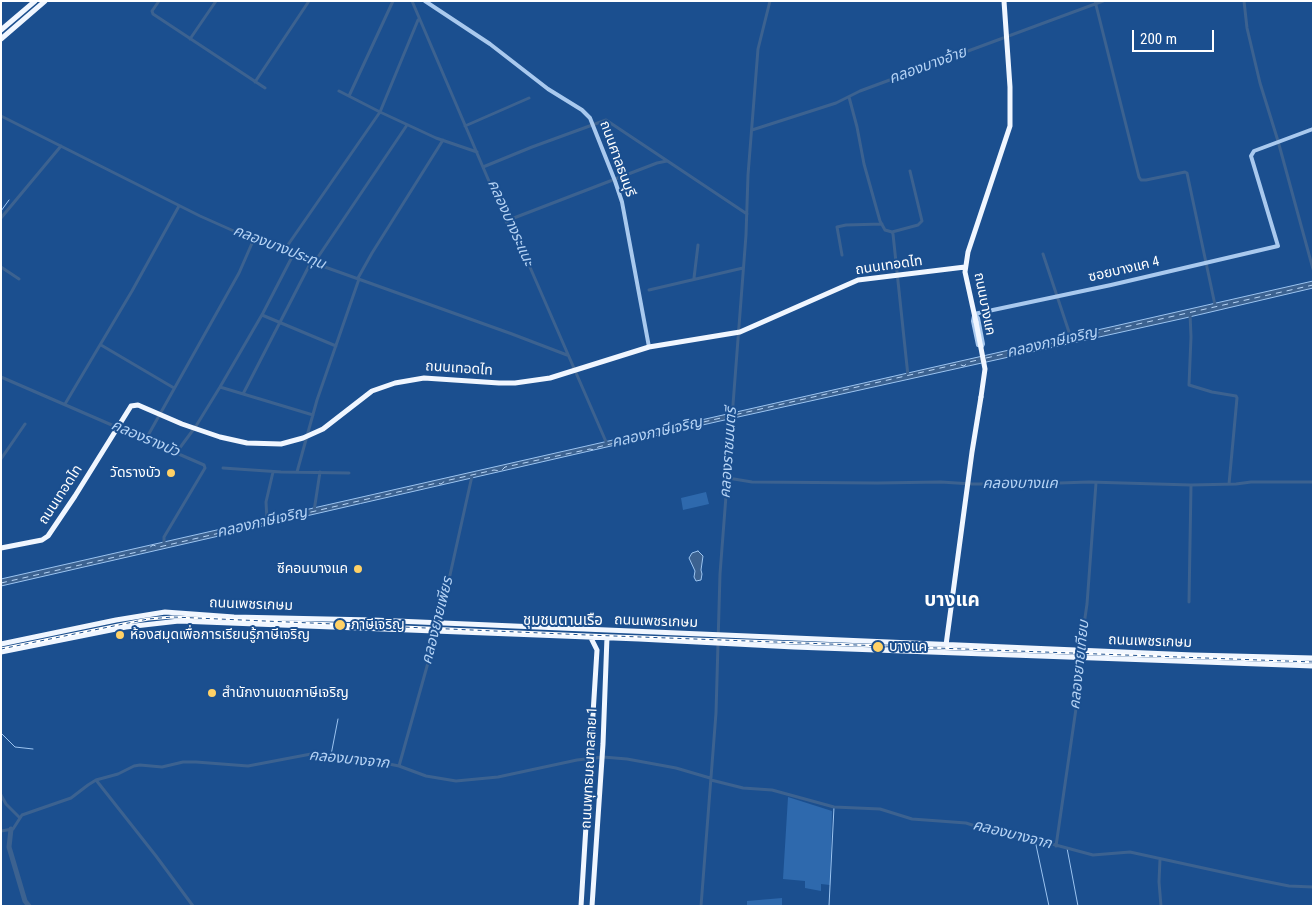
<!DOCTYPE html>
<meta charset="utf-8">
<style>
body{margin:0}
#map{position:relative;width:1314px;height:907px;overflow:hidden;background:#1b4f8f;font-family:"Roboto Condensed",sans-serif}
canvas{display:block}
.frame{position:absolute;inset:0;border:2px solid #fff;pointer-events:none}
.scale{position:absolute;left:1132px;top:30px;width:82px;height:22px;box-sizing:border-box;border:2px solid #fff;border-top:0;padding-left:6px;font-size:15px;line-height:18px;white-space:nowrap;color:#fff;-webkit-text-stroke:4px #1b4f8f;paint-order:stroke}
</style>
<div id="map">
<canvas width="1314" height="907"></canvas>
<div class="frame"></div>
<div class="scale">200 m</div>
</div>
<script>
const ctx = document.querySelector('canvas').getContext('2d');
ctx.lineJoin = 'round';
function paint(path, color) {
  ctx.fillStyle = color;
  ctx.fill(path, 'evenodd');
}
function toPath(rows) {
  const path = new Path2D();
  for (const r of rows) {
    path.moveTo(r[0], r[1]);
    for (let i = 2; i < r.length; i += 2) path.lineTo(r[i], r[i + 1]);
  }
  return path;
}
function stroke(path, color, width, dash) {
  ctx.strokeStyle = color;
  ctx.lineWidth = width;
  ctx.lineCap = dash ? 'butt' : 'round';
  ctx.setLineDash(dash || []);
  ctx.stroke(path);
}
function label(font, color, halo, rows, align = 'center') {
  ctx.font = font + ' "Roboto Condensed","Noto Sans Thai",sans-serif';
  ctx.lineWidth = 4;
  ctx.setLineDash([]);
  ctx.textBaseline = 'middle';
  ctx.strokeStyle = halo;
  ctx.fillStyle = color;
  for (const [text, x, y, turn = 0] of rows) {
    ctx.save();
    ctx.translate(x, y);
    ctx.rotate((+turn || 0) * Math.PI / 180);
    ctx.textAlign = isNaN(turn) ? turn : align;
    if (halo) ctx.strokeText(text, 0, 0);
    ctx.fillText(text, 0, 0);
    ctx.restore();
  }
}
const green = toPath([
 [706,492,709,504,683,510,681,498],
 [788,797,832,811,830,885,821,884,821,891,805,888,805,881,783,879],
 [782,898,782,906,747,906,747,901]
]);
const water = toPath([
 [1313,281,1313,288,1185,318,720,421,1,586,1,579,1313,281],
 [698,551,703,556,701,570,702,574,701,580,696,581,694,577,695,571,689,558,692,553,698,551]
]);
const stream = toPath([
 [1,211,9,200],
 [1,733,15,747,33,749],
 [331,755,338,719],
 [1035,840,1049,906],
 [1067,848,1078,906],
 [829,906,834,807]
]);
const canal = toPath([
 [159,1,152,11,153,14,265,88],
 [412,1,506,221,526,258,607,444],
 [1095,1,1139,177,1141,180,1146,180,1185,172,1187,173,1215,305],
 [1244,1,1247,28,1260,83,1278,141,1313,269],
 [190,39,216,1],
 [255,82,309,1],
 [339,91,380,112,436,138,477,152],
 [349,96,393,1],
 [849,97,857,127,864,164,880,221,885,230,892,232,893,234,908,376],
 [1,116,200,216,245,236,283,252,512,334,567,355],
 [465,126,529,98],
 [752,130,836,103,860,91,1103,1],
 [483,167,532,147,606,120,747,214],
 [1,218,61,146],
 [506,221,657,163,667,161],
 [892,232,918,225,922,221,910,171],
 [283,252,380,112,418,20],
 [1043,254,1071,338],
 [842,255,837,227,846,225,882,224],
 [314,263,407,125],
 [1,267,19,279],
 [358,278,372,253,443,140],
 [694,278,698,245],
 [649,290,743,268],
 [1190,313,1191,337,1189,385,1212,392,1236,396,1237,398,1229,484],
 [262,315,336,346],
 [101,345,174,388],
 [1,377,204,465,205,468,164,537,164,544],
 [220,387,313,415],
 [243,394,311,262],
 [65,404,132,291,179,206],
 [146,439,239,273,253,241],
 [176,453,196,426,220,387,263,313,293,255],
 [1,459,25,424],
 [223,468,281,472,349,473],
 [297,472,317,400,359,279],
 [728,478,752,482,877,483,941,482,972,484,1030,484,1089,482,1191,485,1236,484,1251,482,1313,482],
 [314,511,320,472],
 [267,520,266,502,273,472],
 [1189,602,1191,485],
 [399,766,440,620,472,476],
 [96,780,156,856,193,906],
 [711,780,743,788,772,790,834,807,880,809,912,819,966,823,1003,835,1037,840,1093,855,1130,852,1249,878,1289,886,1313,887],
 [1,795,6,804,20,818],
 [1,831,13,829,22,815,71,798,88,785,96,780,118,774,134,766,140,765,162,767,183,762,196,762,248,766,311,754,331,755,358,762,384,763,399,766,426,776,456,781,498,777,577,760,603,757,627,759,676,768,710,778],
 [1056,846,1079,688,1081,645,1087,604,1096,483],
 [1160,859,1159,882,1161,906],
 [701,906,716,713,720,574,746,235,748,175,758,49,770,1]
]);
const river = toPath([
 [11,829,9,847,25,901,29,906]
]);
const ferry = toPath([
 [986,358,1313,285],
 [1,583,146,550,153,545,159,547,437,483,441,484,445,481,494,470,501,471,505,467,590,449,594,450,598,447,687,426,695,426,699,423,958,364,964,366,969,362,982,359]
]);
const minor = toPath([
 [425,1,490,44,548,89,582,110,590,118,615,181,622,202,649,347],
 [974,314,1111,285,1278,246,1251,156,1254,151,1313,129],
 [976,315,978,318,983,344,982,346],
 [974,316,973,321,978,345,982,346]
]);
const major = toPath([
 [1,30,35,1],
 [1,39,45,1],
 [976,322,965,272,968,252,1010,126,1010,87,1004,1],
 [1,548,42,540,48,536,75,496,131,406,138,405,182,424,220,437,247,443,281,444,303,438,323,429,372,391,395,383,424,378,499,383,515,383,550,378,649,347,740,332,858,280,965,267],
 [1,644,116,620,165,612,234,617,373,620,1193,655,1313,658],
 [947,647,946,645,972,452,981,397],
 [1,652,126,627,179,621,639,639,794,647,1313,666],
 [581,906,597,650,591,638],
 [592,906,603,744,607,637]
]);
const rail = toPath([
 [1,649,148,619,173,617,587,635,1313,662]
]);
const majorBridge = toPath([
 [976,322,985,369,981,397]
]);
const markers = [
 [171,473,5,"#ffd166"],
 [358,569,5,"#ffd166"],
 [340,625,6,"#ffd166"],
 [120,635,5,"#ffd166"],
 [878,647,6,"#ffd166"],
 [212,693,5,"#ffd166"]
];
const streetNames = [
 ["ถนนศาลธนบุรี",617,159,70],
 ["ถนนเทอดไท",889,266,-8],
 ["ซอยบางแค 4",1124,270,-13],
 ["ถนนบางแค",984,304,79],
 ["ถนนเทอดไท",459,369,4],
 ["ถนนเทอดไท",61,495,-57],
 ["ถนนเพชรเกษม",251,605,2],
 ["ถนนเพชรเกษม",656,622,2],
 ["ถนนเพชรเกษม",1150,642,2],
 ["ถนนพุทธมณฑลสาย 1",590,768,-87]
];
const poiNames = [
 ["วัดรางบัว",161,473,"right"],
 ["ซีคอนบางแค",348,569,"right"],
 ["ภาษีเจริญ",351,625],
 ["ห้องสมุดเพื่อการเรียนรู้ภาษีเจริญ",130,635],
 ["บางแค",889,647],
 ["สำนักงานเขตภาษีเจริญ",222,693]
];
const waterNames = [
 ["คลองบางอ้าย",928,66,-20],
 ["คลองบางระแนะ",510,223,66],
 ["คลองบางประทุน",279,248,21],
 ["คลองภาษีเจริญ",1052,343,-13],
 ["คลองภาษีเจริญ",657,433,-13],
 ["คลองรางบัว",145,439,23],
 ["คลองราชมนตรี",729,453,-86],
 ["คลองบางแค",1020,484],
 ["คลองภาษีเจริญ",262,523,-13],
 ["คลองยายเพียร",438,621,-76],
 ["คลองยายเทียบ",1080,665,-84],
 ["คลองบางจาก",349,760,6],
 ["คลองบางจาก",1012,835,14]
];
const neighbourhoodNames = [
 ["ชุมชนตานเรือ",563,621]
];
const districtNames = [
 ["บางแค",952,601]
];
paint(green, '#2e69ad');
paint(water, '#3c6290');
stroke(water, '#9cc4f0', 1);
stroke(stream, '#9cc4f0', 1);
stroke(canal, '#3c6290', 3);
stroke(river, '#3c6290', 5);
stroke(ferry, '#b5d3f5', 1, [6, 5]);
stroke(minor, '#a9c9ee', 4);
stroke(major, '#f0f6ff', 5);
stroke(rail, '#fff', 3);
stroke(rail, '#1b4f8f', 1, [4]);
stroke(majorBridge, '#f0f6ff', 5);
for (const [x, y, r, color] of markers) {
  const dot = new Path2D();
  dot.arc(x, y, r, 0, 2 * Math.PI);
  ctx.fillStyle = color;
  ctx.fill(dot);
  stroke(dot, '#1b4f8f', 2);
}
label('14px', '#fff', '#1b4f8f', streetNames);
label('14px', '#fff', '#1b4f8f', poiNames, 'left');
label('italic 15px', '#b5d3f5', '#1b4f8f', waterNames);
label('15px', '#fff', '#1b4f8f', neighbourhoodNames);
label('bold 19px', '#fff', '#1b4f8f', districtNames);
</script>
